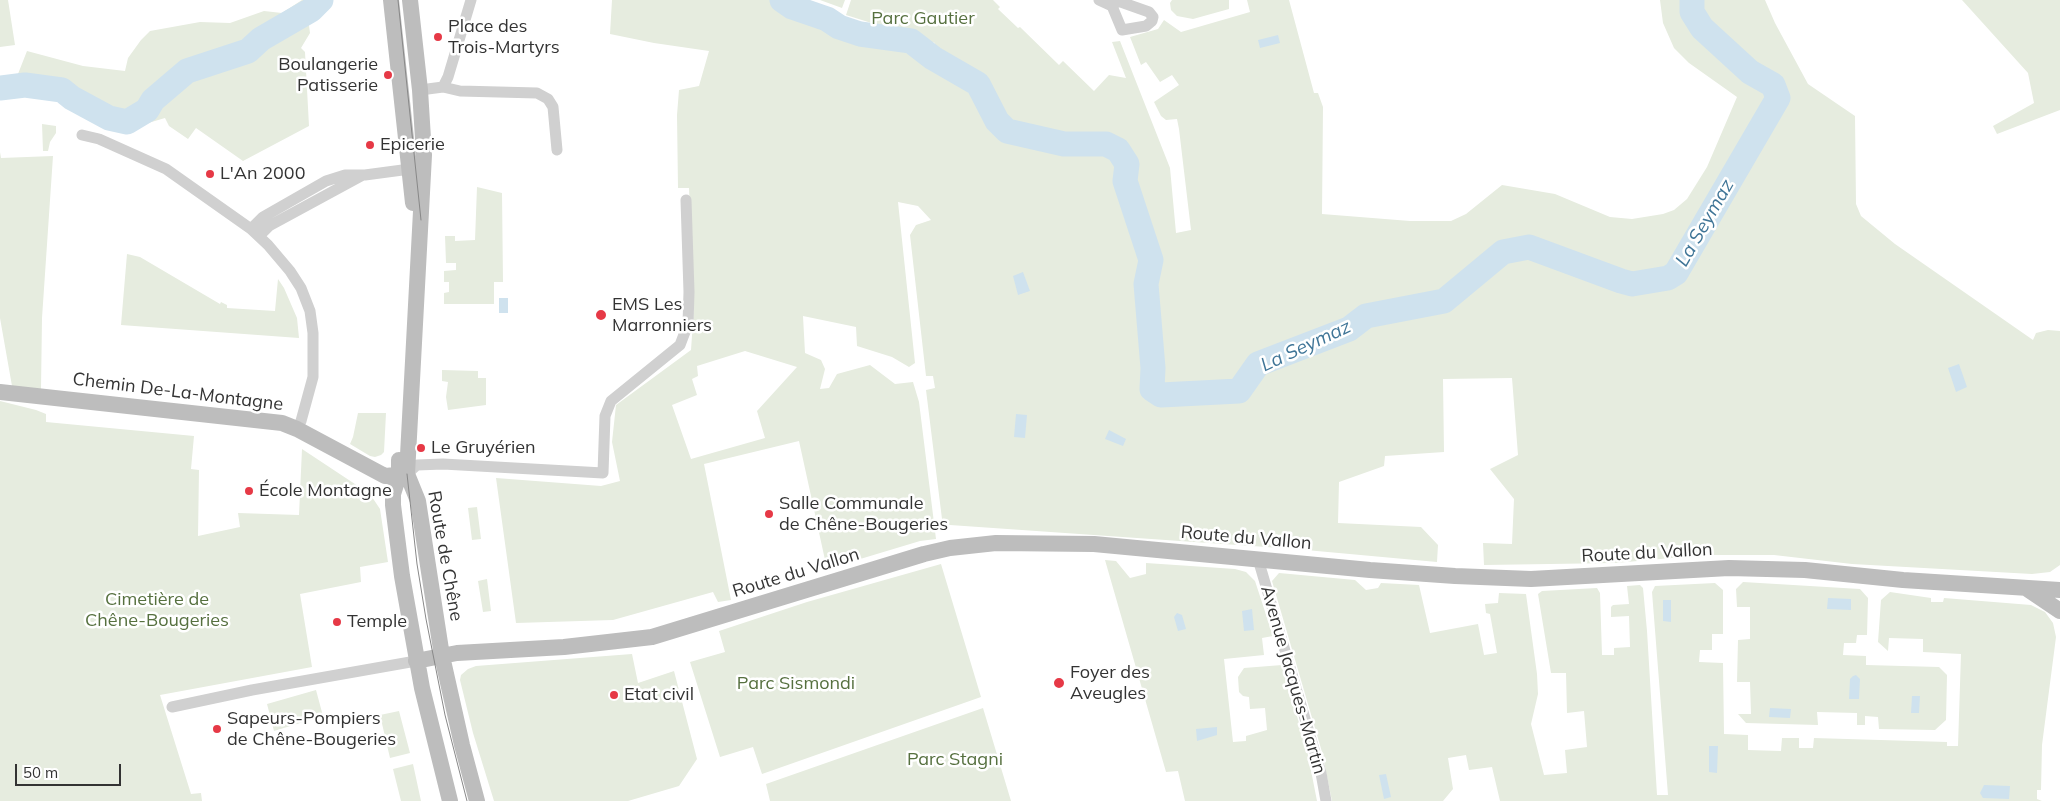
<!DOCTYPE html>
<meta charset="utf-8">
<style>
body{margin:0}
#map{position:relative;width:2060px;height:801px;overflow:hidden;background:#fff;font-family:Mulish,sans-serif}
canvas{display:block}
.scale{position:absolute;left:15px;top:764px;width:106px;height:22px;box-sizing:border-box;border:2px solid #333;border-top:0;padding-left:6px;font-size:15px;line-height:18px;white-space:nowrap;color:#333;-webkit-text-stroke:4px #fff;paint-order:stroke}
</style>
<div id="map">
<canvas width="2060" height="801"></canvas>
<div class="scale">50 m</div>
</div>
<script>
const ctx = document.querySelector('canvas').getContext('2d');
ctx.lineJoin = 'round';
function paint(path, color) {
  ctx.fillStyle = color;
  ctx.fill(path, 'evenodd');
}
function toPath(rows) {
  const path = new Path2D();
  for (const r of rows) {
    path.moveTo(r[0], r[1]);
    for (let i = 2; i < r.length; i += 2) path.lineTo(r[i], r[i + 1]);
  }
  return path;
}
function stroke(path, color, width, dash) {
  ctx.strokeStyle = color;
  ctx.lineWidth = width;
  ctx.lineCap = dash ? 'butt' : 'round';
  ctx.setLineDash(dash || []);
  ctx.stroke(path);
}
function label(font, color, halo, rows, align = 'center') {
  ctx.font = font + ' Mulish,sans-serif';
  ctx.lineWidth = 5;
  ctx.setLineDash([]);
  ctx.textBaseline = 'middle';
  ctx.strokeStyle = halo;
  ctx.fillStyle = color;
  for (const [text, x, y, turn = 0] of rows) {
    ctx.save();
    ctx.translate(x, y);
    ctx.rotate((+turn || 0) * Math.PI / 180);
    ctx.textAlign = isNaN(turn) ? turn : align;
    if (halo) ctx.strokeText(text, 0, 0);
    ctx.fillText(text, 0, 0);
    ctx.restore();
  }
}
const green = toPath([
 [0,0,8,0,15,45,0,47],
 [302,0,315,0,307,11,310,33,301,48,305,52,309,126,243,161,196,128,188,139,169,126,165,118,138,126,121,125,85,112,68,99,16,79,27,51,83,66,125,71,128,58,141,40,150,31,200,22,230,23,264,11,282,13],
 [612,0,773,0,796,13,840,33,899,47,927,68,935,43,846,15,851,0,993,0,1000,7,998,9,1018,28,1020,27,1059,65,1063,61,1094,91,1109,75,1126,78,1112,42,1120,41,1170,168,1176,233,1191,230,1179,129,1177,119,1166,120,1161,116,1154,102,1179,85,1172,75,1160,82,1146,62,1141,65,1130,37,1158,29,1164,20,1181,32,1250,12,1247,0,1289,0,1314,93,1318,93,1323,107,1322,214,1410,221,1451,221,1466,214,1502,185,1555,194,1610,217,1632,219,1663,214,1674,210,1687,199,1707,167,1737,97,1689,63,1674,48,1663,23,1660,0,1765,0,1775,23,1808,84,1855,116,1856,204,1861,216,1895,244,2033,340,2036,333,2048,330,2060,331,2060,565,2050,572,2032,574,1852,564,1774,555,1706,555,1615,563,1484,565,1483,543,1512,544,1514,499,1490,469,1518,455,1512,378,1443,379,1444,452,1385,456,1384,466,1339,482,1338,523,1421,527,1438,545,1437,562,1295,549,950,525,942,519,926,390,935,388,933,376,926,376,910,235,916,225,931,220,918,206,898,202,915,363,909,367,892,357,857,346,856,327,803,316,805,353,821,360,825,369,820,389,829,388,837,374,870,365,895,384,913,382,919,402,936,539,920,541,827,569,799,441,704,464,731,600,718,602,713,592,613,620,516,623,496,478,601,486,620,481,612,442,616,405,691,350,694,307,689,188,678,188,677,115,679,90,699,86,709,51,654,43,610,34],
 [745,351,797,367,757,411,765,438,691,459,672,405,697,395,692,379,698,376,697,366],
 [820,0,845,0,842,8],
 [1172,0,1229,0,1229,9,1193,19,1177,16,1171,10,1170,3],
 [1962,0,2060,0,2060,110,1997,134,1993,126,2034,103,2028,73],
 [42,124,56,126,56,133,50,142,48,151,43,151],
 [0,152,1,158,53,156,42,318,41,389,12,386,0,318],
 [477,187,502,193,503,282,494,282,494,304,444,304,444,293,449,292,449,282,444,282,444,271,456,270,456,263,446,263,445,236,455,236,455,241,475,240],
 [127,254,140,257,220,304,221,302,227,305,227,308,275,311,278,279,284,288,297,318,299,338,121,325],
 [442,370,478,371,478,378,486,378,486,405,448,410,446,397,448,382,442,381],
 [0,401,36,410,46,414,46,422,194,436,191,469,199,470,198,536,240,527,238,513,299,515,302,449,370,494,380,509,388,562,360,567,361,582,300,594,312,667,160,695,191,794,201,793,202,801,0,801],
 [358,413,386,413,384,452,381,455,375,457,370,456,350,444,353,437],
 [477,507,481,539,472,540,468,508],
 [1105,560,1116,561,1130,578,1146,574,1146,563,1235,569,1246,572,1255,581,1273,636,1262,638,1264,655,1224,659,1233,742,1246,741,1246,736,1267,730,1265,708,1250,709,1249,697,1243,696,1239,692,1238,677,1244,668,1282,665,1307,750,1317,801,1185,801,1178,771,1166,772],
 [941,564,981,697,762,774,753,747,720,757,690,662,725,652,719,631,807,602],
 [1279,573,1355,580,1366,590,1378,588,1381,583,1419,585,1430,633,1478,624,1484,655,1497,653,1490,614,1486,613,1485,604,1498,603,1499,593,1526,594,1537,674,1538,694,1531,724,1544,775,1567,773,1565,750,1587,747,1584,711,1567,713,1566,673,1551,673,1538,594,1542,591,1597,588,1600,593,1602,655,1614,655,1614,648,1630,647,1629,616,1611,617,1611,607,1613,605,1629,604,1627,586,1640,585,1643,588,1647,631,1657,795,1668,795,1652,592,1655,586,1715,583,1723,590,1723,634,1712,634,1712,650,1700,650,1699,662,1723,663,1724,734,1748,735,1748,750,1781,751,1782,738,1799,738,1799,748,1813,748,1814,738,1947,742,1947,746,1958,746,1961,654,1923,652,1923,639,1889,638,1888,651,1878,642,1881,600,1890,592,1931,598,1931,602,1943,602,1944,598,2031,605,2045,612,2053,623,2056,637,2042,745,2041,790,2037,790,2037,799,2042,801,1500,801,1492,767,1469,770,1466,755,1448,758,1453,789,1443,801,1332,801,1322,752,1272,581],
 [487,579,491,611,483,612,478,581],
 [1743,582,1860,589,1868,598,1867,635,1857,635,1856,643,1844,643,1843,655,1866,656,1866,665,1939,667,1947,675,1946,720,1935,730,1879,729,1878,717,1865,716,1865,725,1857,725,1857,713,1817,712,1818,725,1746,723,1738,714,1751,714,1750,682,1737,682,1738,640,1750,639,1750,607,1737,607,1736,589],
 [632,654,638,683,674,671,697,759,679,786,628,801,494,801,473,733,460,680,461,675,468,669,476,666],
 [316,690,323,716,274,731,267,704],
 [983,708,1011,801,770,801,766,784],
 [399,711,410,753,390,758,380,715],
 [413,764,421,801,401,801,393,769]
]);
const water = toPath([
 [1278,35,1280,43,1260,48,1258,40],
 [1023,272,1030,291,1018,295,1013,276],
 [499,298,508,298,508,313,499,313],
 [1959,364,1967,387,1956,392,1948,368],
 [1016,414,1027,415,1025,438,1014,437],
 [1109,430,1126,439,1123,446,1105,439],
 [1828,598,1851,599,1851,610,1827,609],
 [1663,600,1671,600,1671,622,1663,621],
 [1252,609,1254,630,1244,631,1242,611],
 [1177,613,1182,615,1186,629,1178,631,1174,617],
 [1856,675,1860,679,1859,699,1849,699,1850,679,1853,676],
 [1912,696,1920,696,1919,713,1911,713],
 [1770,708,1791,709,1790,718,1769,717],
 [1217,727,1217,735,1197,741,1196,729],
 [1709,746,1718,746,1717,773,1709,772],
 [1386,774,1391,797,1384,799,1379,775],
 [1984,785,2010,786,2009,799,1983,798,1980,793]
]);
const river = toPath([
 [782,0,792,7,827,19,839,27,860,34,911,41,933,58,978,84,997,121,1007,131,1064,144,1106,144,1118,150,1127,164,1125,181,1151,260,1146,284,1153,368,1152,389,1161,395,1239,391,1258,364,1349,329,1366,316,1444,301,1503,252,1529,247,1621,281,1632,284,1668,278,1676,273,1778,98,1773,85,1750,72,1702,28,1692,12,1692,0],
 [0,88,25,85,62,90,72,98,109,118,127,122,147,110,153,100,187,71,248,51,261,39,311,10,321,0]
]);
const street = toPath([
 [1099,0,1112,6,1122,30,1146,26,1152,21,1153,17,1149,12,1118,1,1112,6],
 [443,87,460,91,537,93,548,99,553,107,557,150],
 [420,90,443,87,448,77,471,0],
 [82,135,99,139,166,169,251,229,268,245,290,271,301,288,310,311,313,333,313,377,301,421,297,429],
 [251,229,263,217,326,181,345,175,365,175,410,169],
 [259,236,269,226,363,175],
 [407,474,417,465,443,464,603,473,605,416,611,401,680,345,688,324,689,292,686,200],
 [1258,559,1321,773,1326,801],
 [172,707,252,690,416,661]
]);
const secondary = toPath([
 [391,0,413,203],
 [410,0,420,90,424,155,407,474,418,501,442,656,462,745,477,801],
 [0,392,282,423,297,429,385,476,407,474],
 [399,460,399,475,393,494,393,505,402,576,422,688,450,801],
 [2026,588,2060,611],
 [416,661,457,653,564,647,652,637,924,554,950,548,996,543,1094,544,1370,570,1455,576,1531,579,1729,568,1805,570,1903,580,2060,590]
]);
const tram = toPath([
 [398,0,421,220],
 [407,474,417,564,426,619,445,715,467,801]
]);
const markers = [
 [438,37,5,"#e63946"],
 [388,75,5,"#e63946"],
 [370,145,5,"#e63946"],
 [210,174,5,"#e63946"],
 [601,315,6,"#e63946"],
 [421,448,5,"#e63946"],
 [249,491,5,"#e63946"],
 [769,514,5,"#e63946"],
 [337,622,5,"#e63946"],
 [1059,683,6,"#e63946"],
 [614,695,5,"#e63946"],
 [217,729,5,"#e63946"]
];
const parkNames = [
 ["Parc Gautier",923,19],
 ["Cimetière de",157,600],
 ["Chêne-Bougeries",157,621],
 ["Parc Sismondi",796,684],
 ["Parc Stagni",955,760]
];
const poiNames = [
 ["Place des",448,27],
 ["Trois-Martyrs",448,48],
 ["Boulangerie",378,65,"right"],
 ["Patisserie",378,86,"right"],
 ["Epicerie",380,145],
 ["L'An 2000",220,174],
 ["EMS Les",612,305],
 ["Marronniers",612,326],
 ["Le Gruyérien",431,448],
 ["École Montagne",259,491],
 ["Salle Communale",779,504],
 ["de Chêne-Bougeries",779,525],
 ["Temple",347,622],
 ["Foyer des",1070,673],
 ["Aveugles",1070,694],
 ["Etat civil",624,695],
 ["Sapeurs-Pompiers",227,719],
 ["de Chêne-Bougeries",227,740]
];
const streetNames = [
 ["Chemin De-La-Montagne",178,392,7],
 ["Route du Vallon",1246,538,5],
 ["Route du Vallon",1647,553,-3],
 ["Route de Chêne",445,556,80],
 ["Route du Vallon",796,573,-17],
 ["Avenue Jacques-Martin",1293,680,74]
];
const waterNames = [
 ["La Seymaz",1705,223,-60],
 ["La Seymaz",1306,346,-25]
];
paint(green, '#e6ecdf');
paint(water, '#cfe2ee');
stroke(river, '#cfe2ee', 25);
stroke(street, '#d0d0d0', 11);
stroke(secondary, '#bdbdbd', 16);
stroke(tram, '#888', 1);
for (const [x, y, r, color] of markers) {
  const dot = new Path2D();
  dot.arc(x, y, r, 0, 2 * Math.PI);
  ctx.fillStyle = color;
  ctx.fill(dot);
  stroke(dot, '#fff', 2);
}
label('18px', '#56703f', '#fff', parkNames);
label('18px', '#333', '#fff', poiNames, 'left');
label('18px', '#333', '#fff', streetNames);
label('italic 19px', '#3f7597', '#fff', waterNames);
</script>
